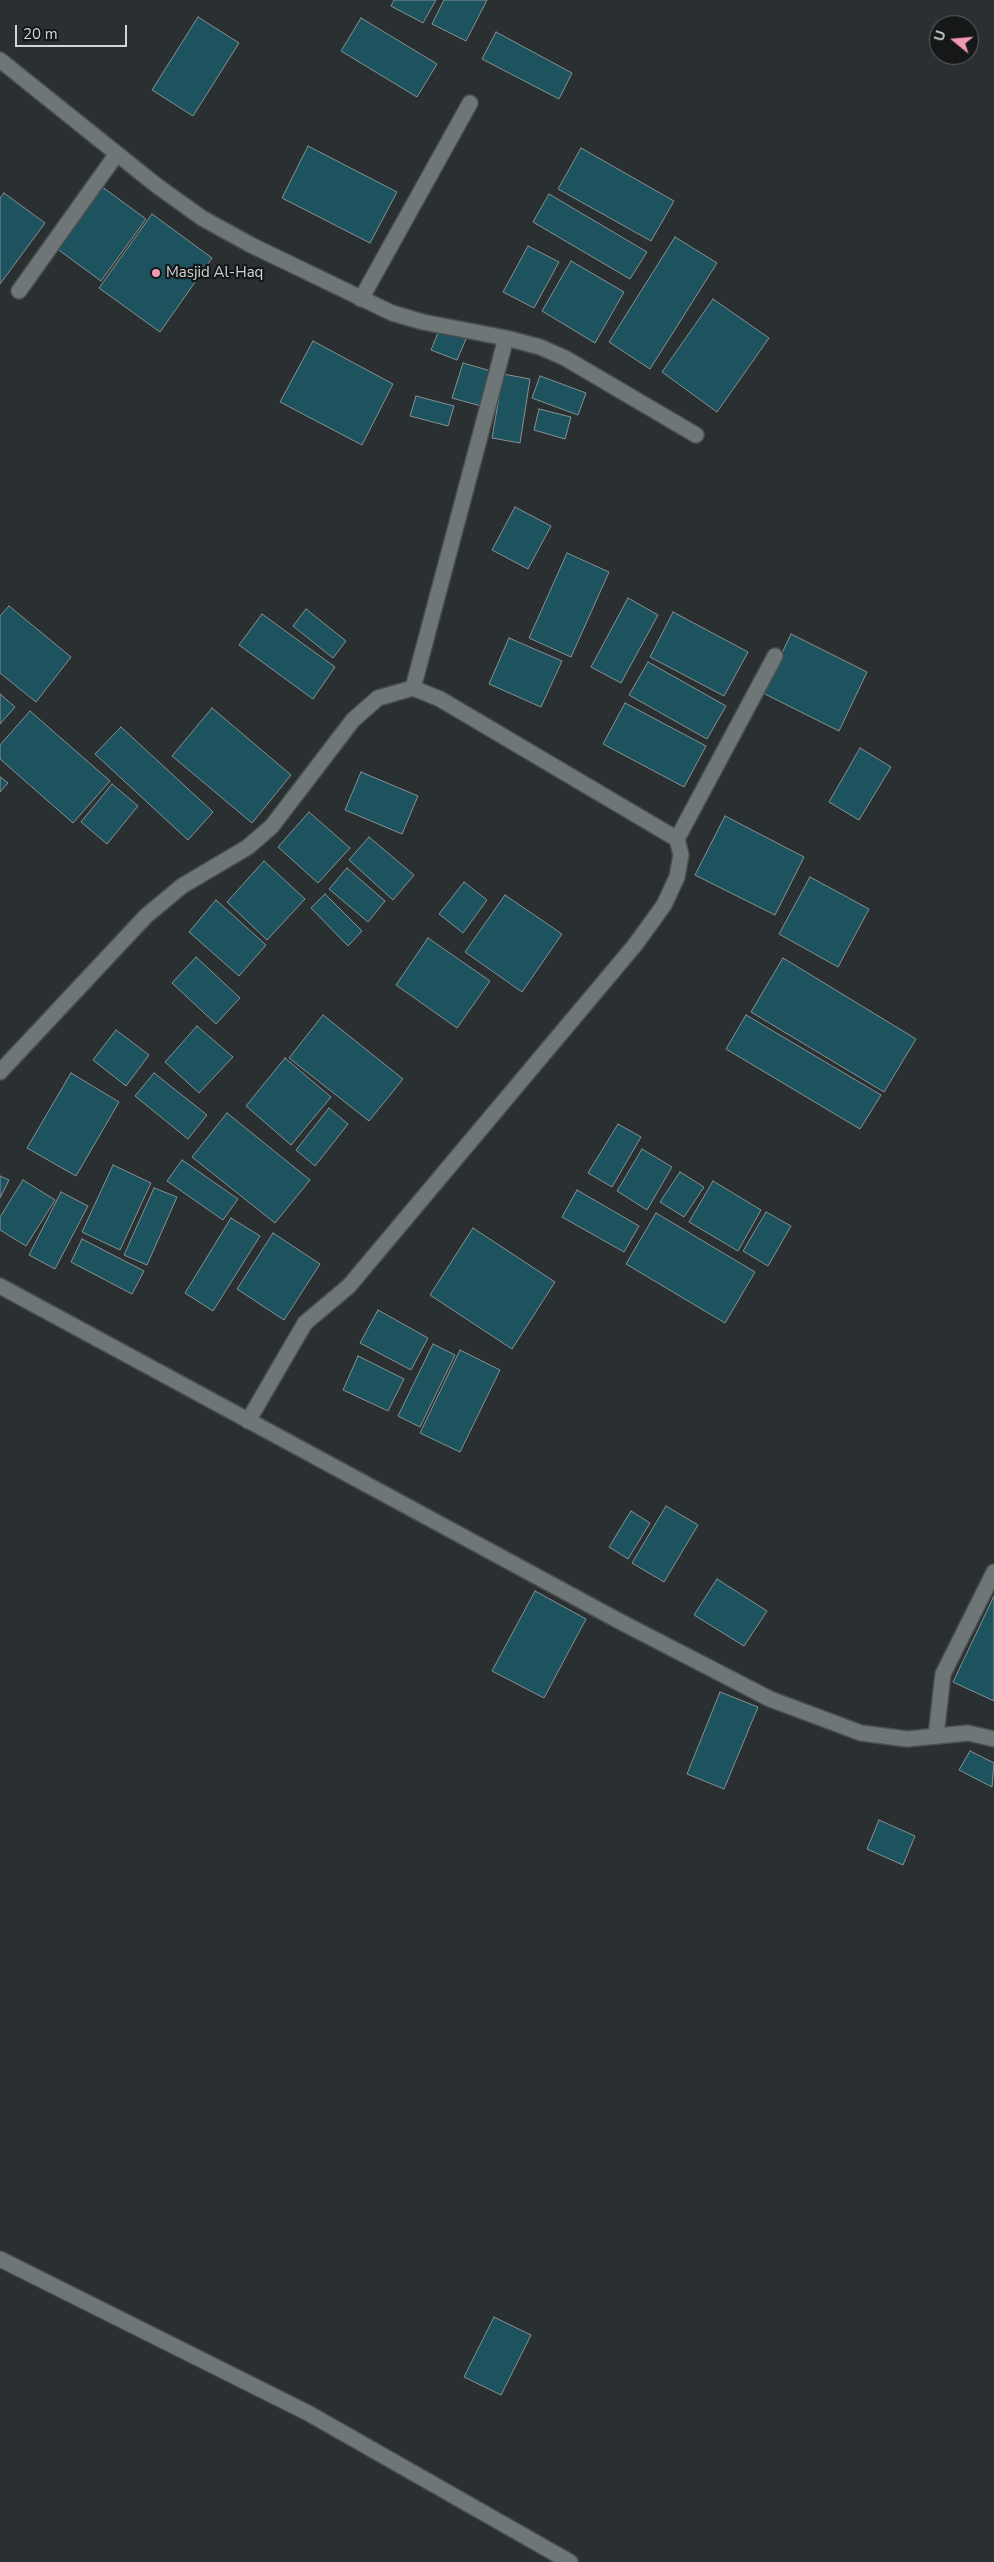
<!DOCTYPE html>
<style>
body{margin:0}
#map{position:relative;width:994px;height:2562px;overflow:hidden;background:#2a3031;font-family:"Nunito Sans",sans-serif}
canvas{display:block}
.north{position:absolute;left:929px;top:15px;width:50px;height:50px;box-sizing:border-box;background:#151718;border:1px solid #606364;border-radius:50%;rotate:287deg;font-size:14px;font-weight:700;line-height:20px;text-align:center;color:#d1d5d5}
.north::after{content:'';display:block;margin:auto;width:18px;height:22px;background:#f19ab2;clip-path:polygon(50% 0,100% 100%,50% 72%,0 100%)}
.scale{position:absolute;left:15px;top:25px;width:112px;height:22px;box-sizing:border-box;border:2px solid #d1d5d5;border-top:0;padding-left:6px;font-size:15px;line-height:18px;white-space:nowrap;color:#d1d5d5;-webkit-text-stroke:4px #151718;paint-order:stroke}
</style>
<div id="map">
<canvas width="994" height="2562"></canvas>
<div class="north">U</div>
<div class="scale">20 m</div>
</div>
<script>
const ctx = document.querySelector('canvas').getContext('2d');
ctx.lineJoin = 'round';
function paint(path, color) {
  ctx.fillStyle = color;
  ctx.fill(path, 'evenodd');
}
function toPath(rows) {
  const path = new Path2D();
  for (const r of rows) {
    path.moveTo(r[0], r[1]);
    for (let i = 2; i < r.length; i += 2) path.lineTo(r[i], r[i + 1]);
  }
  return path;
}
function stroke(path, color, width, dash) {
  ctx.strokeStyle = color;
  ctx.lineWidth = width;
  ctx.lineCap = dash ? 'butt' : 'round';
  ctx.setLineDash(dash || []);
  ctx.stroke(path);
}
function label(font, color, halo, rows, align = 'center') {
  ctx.font = font + ' "Nunito Sans",sans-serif';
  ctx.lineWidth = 4.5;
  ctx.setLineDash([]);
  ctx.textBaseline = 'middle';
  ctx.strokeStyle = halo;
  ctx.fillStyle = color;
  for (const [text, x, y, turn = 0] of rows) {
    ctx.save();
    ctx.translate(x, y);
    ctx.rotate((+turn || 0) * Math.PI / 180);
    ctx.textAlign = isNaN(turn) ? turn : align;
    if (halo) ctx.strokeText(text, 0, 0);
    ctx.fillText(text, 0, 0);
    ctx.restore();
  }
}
const building = toPath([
 [394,0,436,0,423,23,391,6,394,0],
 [444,0,487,0,466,41,432,24,444,0],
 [198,17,239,43,193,116,152,90,198,17],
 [361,18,437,64,417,97,341,51,361,18],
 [496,32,572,73,559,99,482,59,496,32],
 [308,146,397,192,370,243,282,198,308,146],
 [581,148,674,201,651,241,558,189,581,148],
 [101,186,146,219,101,281,56,248,101,186],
 [4,193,45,223,0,284,0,198,4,193],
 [549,194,647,252,630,279,533,222,549,194],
 [152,214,212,258,160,332,99,288,152,214],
 [675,237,717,263,650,369,609,342,675,237],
 [528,246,559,262,534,308,503,292,528,246],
 [571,261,624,292,595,343,542,311,571,261],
 [713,299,769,338,717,412,662,372,713,299],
 [440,328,466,339,457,360,431,350,440,328],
 [313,341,393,384,362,445,280,402,313,341],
 [463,363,491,371,481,406,452,398,463,363],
 [503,374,530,379,520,443,492,438,503,374],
 [540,376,586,393,578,415,532,398,540,376],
 [416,396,454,406,448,426,410,416,416,396],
 [539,409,571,417,565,439,534,430,539,409],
 [515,507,551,526,528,569,492,550,515,507],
 [567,553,609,572,571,657,529,638,567,553],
 [628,598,658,615,621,683,591,667,628,598],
 [9,606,71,657,36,702,0,673,0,616,9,606],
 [306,609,346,641,333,658,293,626,306,609],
 [673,612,748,652,724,696,650,657,673,612],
 [262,614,335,667,313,699,239,645,262,614],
 [791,634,867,672,839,731,763,693,791,634],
 [509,638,562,661,541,707,489,684,509,638],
 [648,662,726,706,707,739,629,695,648,662],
 [0,694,15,707,0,724,0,694],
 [625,703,706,746,684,787,603,744,625,703],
 [212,708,291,775,252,823,172,756,212,708],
 [30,711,110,781,73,823,0,759,0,745,30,711],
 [121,727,213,812,188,840,95,754,121,727],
 [860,748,891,767,859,820,829,802,860,748],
 [361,772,418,796,402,834,345,810,361,772],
 [0,777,8,783,0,792,0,777],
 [112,784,138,806,107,844,81,822,112,784],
 [309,812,350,848,318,883,278,847,309,812],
 [725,816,804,857,775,915,695,875,725,816],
 [369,837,414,875,393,900,349,860,369,837],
 [264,861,305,899,267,940,227,902,264,861],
 [347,868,385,901,368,922,329,889,347,868],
 [810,877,869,909,838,967,779,934,810,877],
 [464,882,487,900,463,933,439,914,464,882],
 [325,894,362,931,348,946,311,908,325,894],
 [505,895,562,934,522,992,465,952,505,895],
 [216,900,266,945,239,976,189,932,216,900],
 [428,938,490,981,457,1028,396,985,428,938],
 [196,957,240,998,216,1024,172,983,196,957],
 [783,958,916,1039,884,1092,751,1012,783,958],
 [323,1015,403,1079,369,1121,289,1058,323,1015],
 [746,1015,881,1095,860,1129,726,1049,746,1015],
 [197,1026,233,1057,199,1093,165,1062,197,1026],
 [116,1030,149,1055,126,1086,93,1060,116,1030],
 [285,1058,331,1097,291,1145,246,1106,285,1058],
 [71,1073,119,1102,76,1176,27,1148,71,1073],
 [154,1073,207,1115,188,1139,135,1096,154,1073],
 [329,1108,348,1124,315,1166,296,1150,329,1108],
 [227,1113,310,1180,275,1223,192,1157,227,1113],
 [618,1124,641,1137,612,1187,588,1173,618,1124],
 [642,1149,672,1167,647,1210,617,1191,642,1149],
 [182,1160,238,1199,223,1220,167,1181,182,1160],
 [113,1165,151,1183,120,1250,82,1232,113,1165],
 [680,1172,704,1187,684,1217,660,1202,680,1172],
 [0,1176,9,1180,0,1198,0,1176],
 [23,1180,55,1200,26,1246,0,1230,0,1217,23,1180],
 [713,1181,761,1210,738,1251,689,1222,713,1181],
 [154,1188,177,1197,147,1265,124,1255,154,1188],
 [577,1190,639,1226,624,1252,562,1217,577,1190],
 [61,1192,88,1206,55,1269,29,1255,61,1192],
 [766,1212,791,1226,768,1266,743,1251,766,1212],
 [656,1213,755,1272,725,1323,626,1264,656,1213],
 [231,1218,260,1236,213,1311,185,1293,231,1218],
 [473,1228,555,1282,512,1349,430,1295,473,1228],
 [273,1233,320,1264,284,1320,237,1289,273,1233],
 [82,1239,144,1271,132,1294,71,1262,82,1239],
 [378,1310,428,1338,411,1370,360,1343,378,1310],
 [433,1344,455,1355,420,1427,398,1416,433,1344],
 [460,1350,500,1370,460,1452,420,1433,460,1350],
 [358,1356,404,1379,388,1411,343,1390,358,1356],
 [666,1506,698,1525,664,1582,632,1563,666,1506],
 [631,1511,650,1523,628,1559,609,1547,631,1511],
 [717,1579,767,1611,744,1646,694,1615,717,1579],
 [535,1591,586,1619,544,1698,492,1671,535,1591],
 [994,1596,994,1701,953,1682,994,1596],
 [720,1692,758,1707,724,1789,687,1774,720,1692],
 [970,1751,994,1763,992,1787,959,1770,970,1751],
 [879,1820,915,1836,903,1865,867,1849,879,1820],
 [494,2317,531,2335,501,2395,464,2377,494,2317]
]);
const minor = toPath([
 [0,60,156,185,202,218,251,245,392,313,423,322,506,338,540,347,565,358,696,435],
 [19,291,116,155],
 [361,299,470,103],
 [413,688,506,338],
 [677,839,775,656],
 [0,1072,146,916,182,886,248,847,272,826,353,720,378,698,413,688,440,699,677,839,681,855,677,877,664,905,635,945,349,1286,305,1323,248,1421],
 [0,1286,619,1621,770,1699,861,1733,907,1739,968,1733,994,1739],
 [936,1736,943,1674,994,1572],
 [0,2259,308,2413,570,2562]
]);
const markers = [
 [156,273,5,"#f19ab2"]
];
const poiNames = [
 ["Masjid Al-Haq",166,273]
];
paint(building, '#1c535e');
stroke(building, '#889091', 1);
stroke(minor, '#484d4e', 18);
stroke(minor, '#6f7677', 15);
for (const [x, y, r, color] of markers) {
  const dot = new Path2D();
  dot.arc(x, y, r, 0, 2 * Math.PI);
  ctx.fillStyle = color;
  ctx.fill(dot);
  stroke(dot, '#151718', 2);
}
label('15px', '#d1d5d5', '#151718', poiNames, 'left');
</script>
